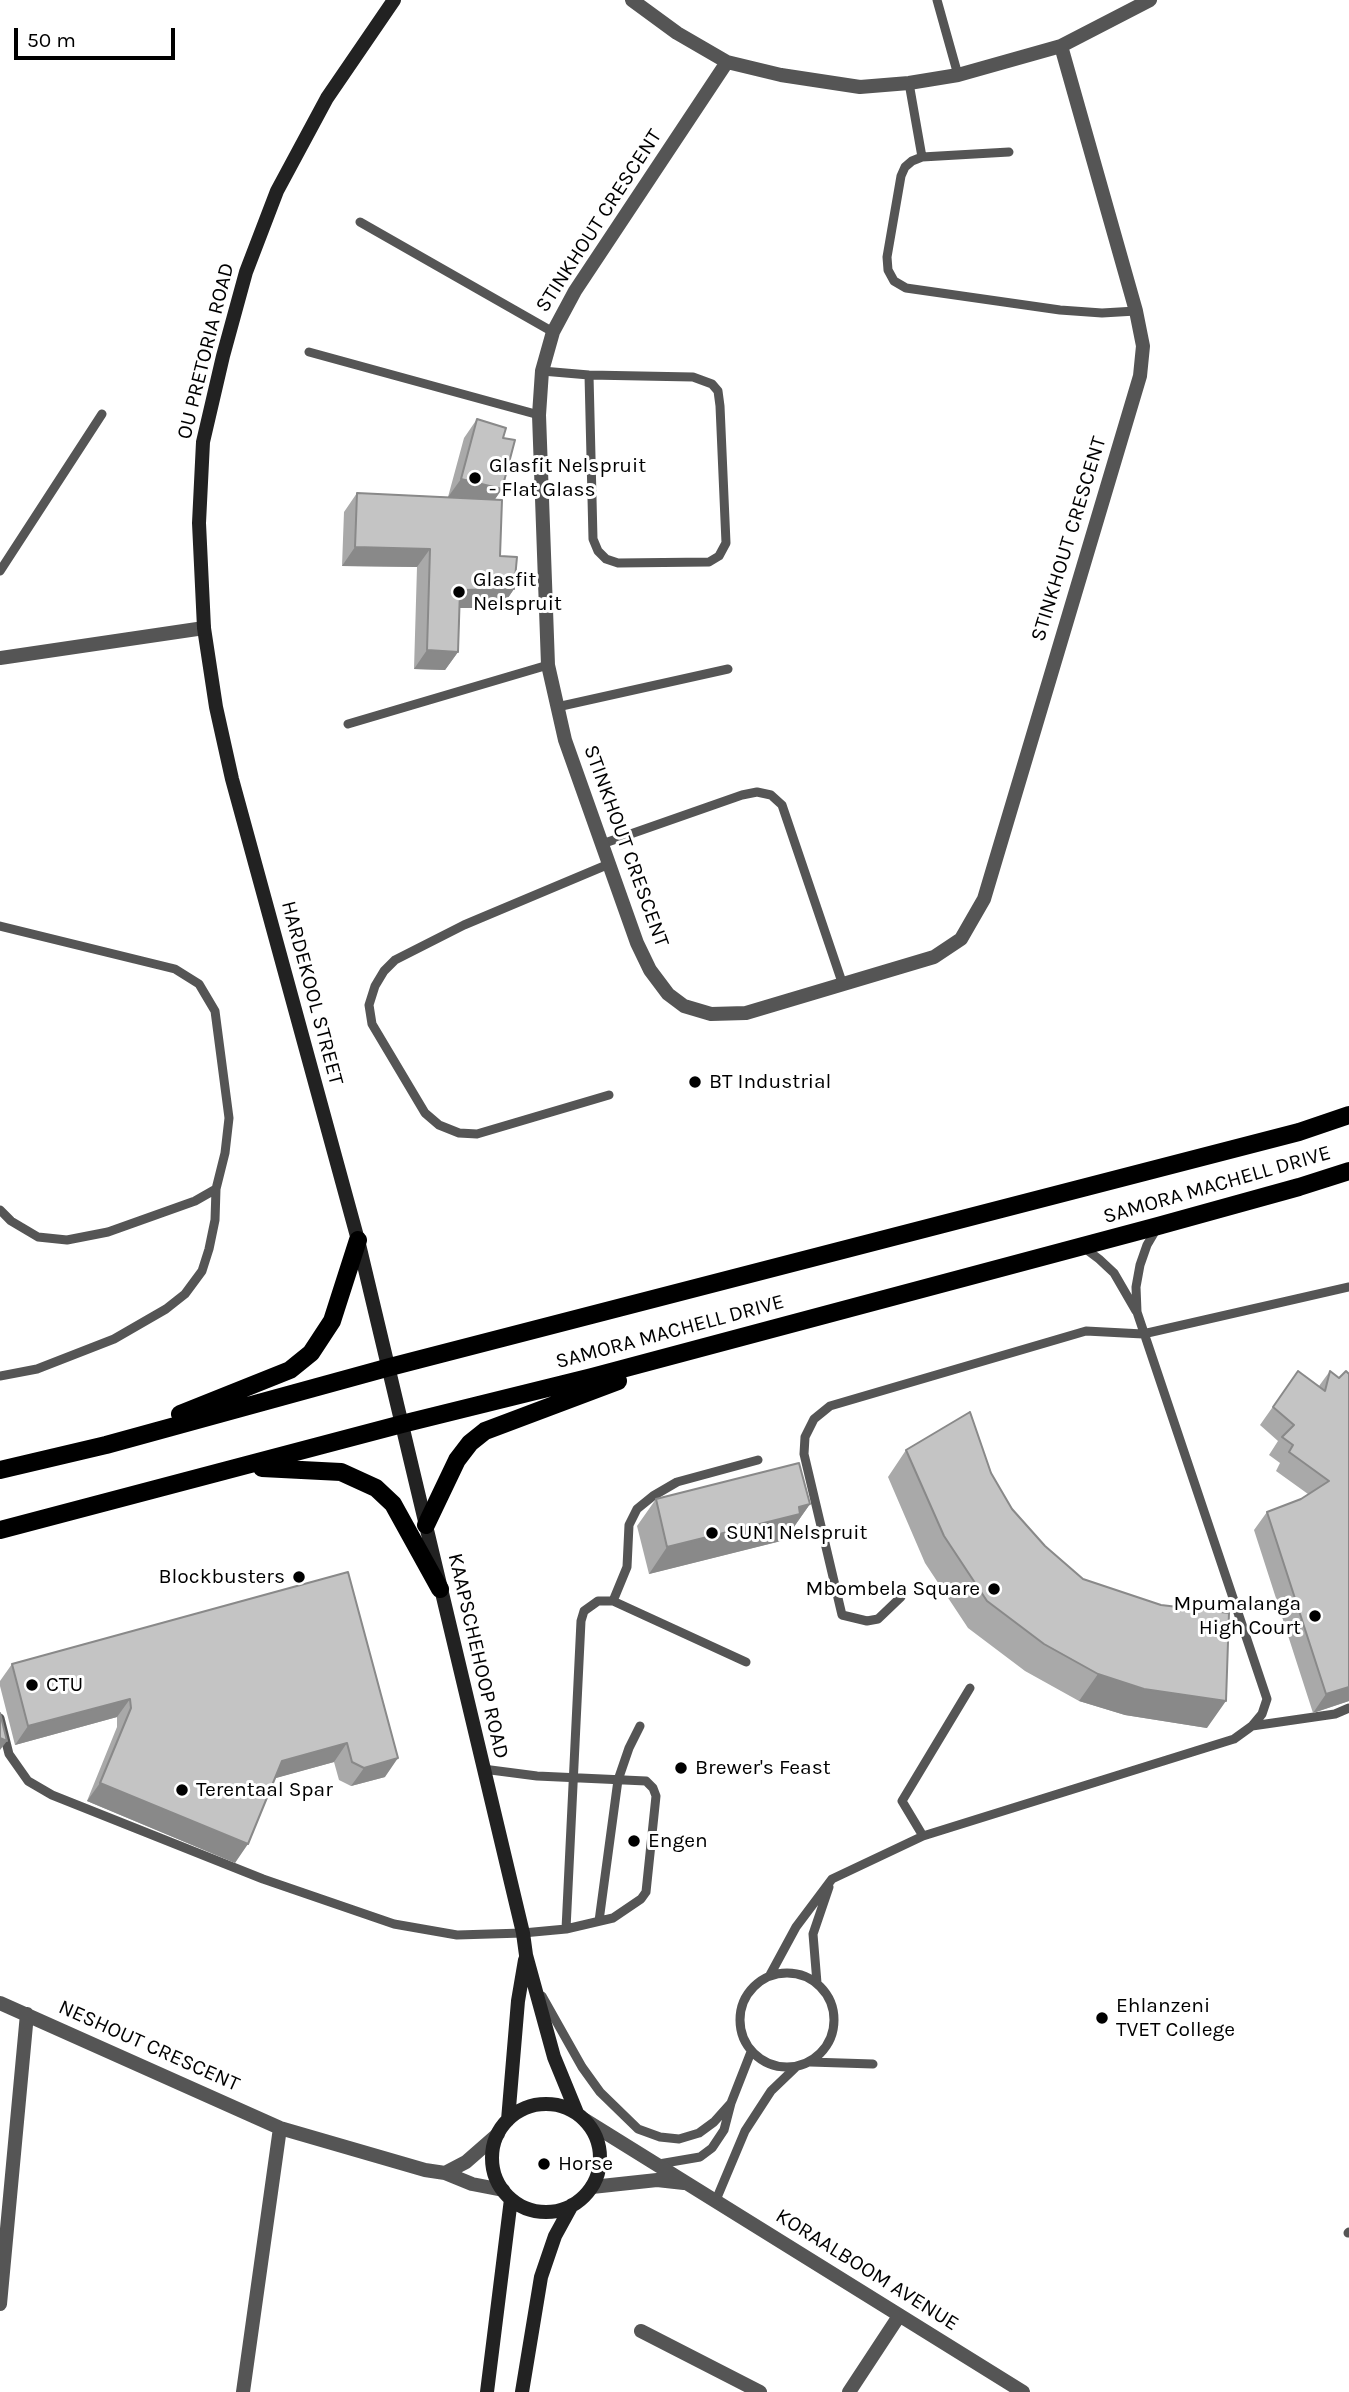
<!DOCTYPE html>
<style>
body{margin:0}
#map{position:relative;width:1349px;height:2392px;overflow:hidden;background:#fff;font-family:Karla,sans-serif}
canvas{display:block}
.scale{position:absolute;left:14px;top:28px;width:161px;height:32px;box-sizing:border-box;border:4px solid #000;border-top:0;padding-left:9px;font-size:21px;line-height:24px;white-space:nowrap;color:#000;-webkit-text-stroke:5px #fff;paint-order:stroke}
</style>
<div id="map">
<canvas width="1349" height="2392"></canvas>
<div class="scale">50 m</div>
</div>
<script>
const ctx = document.querySelector('canvas').getContext('2d');
ctx.lineJoin = 'round';
function toPath(rows) {
  const path = new Path2D();
  for (const r of rows) {
    if (r.length === 3) {
      path.moveTo(r[0] + r[2], r[1]);
      path.arc(r[0], r[1], r[2], 0, 2 * Math.PI);
      continue;
    }
    path.moveTo(r[0], r[1]);
    for (let i = 2; i < r.length; i += 2) path.lineTo(r[i], r[i + 1]);
  }
  return path;
}
function stroke(path, color, width, dash) {
  ctx.strokeStyle = color;
  ctx.lineWidth = width;
  ctx.lineCap = dash ? 'butt' : 'round';
  ctx.setLineDash(dash || []);
  ctx.stroke(path);
}
function paint(path, color) {
  ctx.fillStyle = color;
  ctx.fill(path, 'evenodd');
}
function label(font, color, halo, rows, align = 'center') {
  ctx.font = font + ' Karla,sans-serif';
  ctx.lineWidth = 6;
  ctx.setLineDash([]);
  ctx.textBaseline = 'middle';
  ctx.strokeStyle = halo;
  ctx.fillStyle = color;
  for (const [text, x, y, turn = 0] of rows) {
    ctx.save();
    ctx.translate(x, y);
    ctx.rotate((+turn || 0) * Math.PI / 180);
    ctx.textAlign = isNaN(turn) ? turn : align;
    if (halo) ctx.strokeText(text, 0, 0);
    ctx.fillText(text, 0, 0);
    ctx.restore();
  }
}
const service = toPath([
 [937,0,958,75],
 [909,83,922,157],
 [1009,152,922,157,912,161,905,167,901,176,887,257,888,270,894,281,906,288,1060,310,1102,313,1136,311],
 [360,222,553,332],
 [309,352,539,415],
 [542,371,589,375,693,377,712,384,718,391,720,406,726,543,719,556,709,562,618,563,606,559,598,551,593,539,589,375],
 [0,571,102,414],
 [557,707,728,669],
 [348,724,548,665],
 [602,844,742,795,757,792,771,795,782,805,843,985],
 [609,864,464,925,395,960,384,971,375,986,369,1005,372,1024,425,1113,439,1125,459,1133,477,1134,609,1095],
 [0,926,175,969,199,984,215,1011,229,1118,225,1153,216,1189,195,1201,108,1232,67,1240,38,1237,11,1221,0,1210],
 [1083,1247,1099,1259,1114,1273,1136,1311],
 [0,1376,37,1369,114,1339,166,1309,185,1294,202,1271,209,1249,215,1220,216,1189],
 [901,1597,878,1619,867,1621,842,1615,804,1454,805,1437,814,1419,830,1406,1086,1331,1143,1334,1349,1287],
 [613,1601,627,1567,629,1525,637,1509,653,1496,677,1482,758,1460],
 [970,1688,902,1801,923,1836,1234,1739,1252,1726,1262,1714,1267,1699,1137,1312,1136,1287,1140,1265,1147,1245,1157,1228],
 [0,1718,9,1754,28,1781,52,1795,263,1879,394,1924,457,1935,523,1933,566,1929,613,1918,641,1899,646,1892,656,1796,653,1788,646,1781,537,1776,483,1769],
 [1252,1726,1335,1714,1349,1708],
 [599,1921,618,1780,629,1748,640,1726],
 [566,1929,581,1621,584,1611,598,1601,613,1601,746,1662],
 [787,2020,47],
 [770,1975,796,1927,832,1879,923,1836],
 [817,1983,813,1934,829,1887],
 [542,1996,582,2067,600,2092,638,2129,660,2137,679,2139,699,2133,714,2122,731,2103,751,2052],
 [810,2062,873,2064],
 [659,2164,700,2157,712,2148,724,2130,731,2103],
 [716,2200,745,2131,771,2091,796,2067],
 [1348,2233,1349,2232]
]);
const minor = toPath([
 [632,0,677,33,727,62,781,75,860,87,909,83,958,75,1061,46,1150,0],
 [727,62,575,291,553,332,542,371,539,415,548,665,565,740,637,943,650,970,668,994,684,1006,711,1014,746,1013,934,957,961,939,984,899,1140,376,1143,346,1136,311,1061,46],
 [0,658,204,628],
 [0,2003,280,2128,425,2170,445,2173,472,2184,503,2190],
 [585,2120,1023,2392],
 [445,2173,466,2162,498,2134],
 [592,2187,657,2180,684,2183],
 [0,2304,27,2014],
 [641,2331,760,2392],
 [243,2392,280,2128],
 [849,2392,899,2316]
]);
const secondary = toPath([
 [394,0,327,98,277,191,246,272,223,356,203,442,199,523,204,628,216,707,232,779,358,1240,523,1933,526,1955,554,2057,577,2113],
 [546,2158,54],
 [508,2120,518,2001,525,1960],
 [487,2392,511,2199],
 [522,2392,541,2277,555,2236,572,2205]
]);
const primary = toPath([
 [180,1414,290,1370,311,1353,332,1321,358,1240],
 [262,1468,341,1472,376,1488,393,1504,440,1589],
 [0,1470,106,1445,390,1367,1299,1132,1349,1115],
 [426,1525,457,1460,470,1443,485,1431,618,1381],
 [0,1530,402,1424,592,1377,1158,1226,1299,1187,1349,1171]
]);
const wall = toPath([
 [477,419,503,438,502,489,495,499,500,556,514,589,501,608,460,608,458,652,445,670,414,669,417,567,342,566,344,512,357,493,448,497,464,438],
 [1298,1371,1319,1386,1330,1371,1339,1378,1349,1374,1349,1701,1313,1713,1254,1530,1267,1512,1301,1499,1308,1494,1276,1471,1280,1463,1269,1455,1278,1441,1260,1425],
 [906,1450,991,1473,1012,1509,1207,1728,1125,1715,1079,1701,1025,1671,968,1628,925,1563,888,1477],
 [656,1499,810,1504,791,1531,787,1532,781,1541,649,1574,637,1526],
 [348,1572,385,1777,351,1786,339,1780,334,1762,275,1778,235,1863,87,1801,117,1727,117,1717,15,1745,0,1686,0,1681,12,1664]
]);
const shadedWall = toPath([
 [461,479,502,489,489,508,448,497],
 [355,547,430,549,417,567,342,566],
 [514,589,501,608,447,608,460,590],
 [427,650,458,652,445,670,414,669],
 [810,1504,791,1531,787,1532,781,1541,649,1574,667,1547],
 [1098,1674,1226,1701,1207,1728,1125,1715,1079,1701],
 [1349,1687,1349,1701,1313,1713,1326,1694],
 [130,1699,117,1717,15,1745,28,1726],
 [0,1738,7,1741,0,1750],
 [347,1743,334,1762,269,1780,282,1761],
 [398,1758,385,1777,351,1786,364,1768],
 [100,1783,248,1844,235,1863,87,1801]
]);
const building = toPath([
 [477,419,506,428,503,438,515,440,502,489,461,479,477,419],
 [357,493,502,500,500,556,517,557,514,589,460,590,458,652,427,650,430,549,355,547,357,493],
 [1298,1371,1325,1391,1330,1371,1339,1378,1346,1371,1349,1374,1349,1687,1326,1694,1267,1512,1301,1499,1329,1481,1289,1452,1293,1445,1282,1437,1294,1425,1273,1407,1298,1371],
 [970,1412,991,1473,1012,1509,1045,1546,1083,1579,1161,1605,1229,1613,1226,1701,1144,1689,1098,1674,1044,1644,987,1601,944,1536,906,1450,970,1412],
 [799,1463,810,1504,799,1507,800,1514,667,1547,656,1499,799,1463],
 [348,1572,398,1758,364,1768,352,1762,347,1743,282,1761,248,1844,100,1783,131,1708,130,1699,28,1726,12,1664,348,1572],
 [0,1713,7,1741,0,1738,0,1713]
]);
const markers = [
 [475,478,7,"#000"],
 [459,592,7,"#000"],
 [695,1082,7,"#000"],
 [712,1533,7,"#000"],
 [299,1577,7,"#000"],
 [994,1589,7,"#000"],
 [1315,1616,7,"#000"],
 [32,1685,7,"#000"],
 [681,1768,7,"#000"],
 [182,1790,7,"#000"],
 [634,1841,7,"#000"],
 [1102,2018,7,"#000"],
 [544,2164,7,"#000"]
];
const streetNames = [
 ["STINKHOUT CRESCENT",599,221,-57],
 ["OU PRETORIA ROAD",206,351,-76],
 ["STINKHOUT CRESCENT",1069,539,-73],
 ["STINKHOUT CRESCENT",626,846,70],
 ["HARDEKOOL STREET",312,993,75],
 ["SAMORA MACHELL DRIVE",1217,1185,-16],
 ["SAMORA MACHELL DRIVE",670,1332,-15],
 ["KAAPSCHEHOOP ROAD",478,1656,77],
 ["NESHOUT CRESCENT",149,2046,24],
 ["KORAALBOOM AVENUE",867,2270,32]
];
const poiNames = [
 ["Glasfit Nelspruit",489,466],
 ["- Flat Glass",489,490],
 ["Glasfit",473,580],
 ["Nelspruit",473,604],
 ["BT Industrial",709,1082],
 ["SUN1 Nelspruit",726,1533],
 ["Blockbusters",285,1577,"right"],
 ["Mbombela Square",980,1589,"right"],
 ["Mpumalanga",1301,1604,"right"],
 ["High Court",1301,1628,"right"],
 ["CTU",46,1685],
 ["Brewer's Feast",695,1768],
 ["Terentaal Spar",196,1790],
 ["Engen",648,1841],
 ["Ehlanzeni",1116,2006],
 ["TVET College",1116,2030],
 ["Horse",558,2164]
];
stroke(service, '#555', 9);
stroke(minor, '#555', 14);
stroke(secondary, '#222', 14);
stroke(primary, '#000', 18);
paint(wall, '#a9a9a9');
paint(shadedWall, '#898989');
paint(building, '#c4c4c4');
stroke(building, '#898989', 2);
for (const [x, y, r, color] of markers) {
  const dot = new Path2D();
  dot.arc(x, y, r, 0, 2 * Math.PI);
  ctx.fillStyle = color;
  ctx.fill(dot);
  stroke(dot, '#fff', 2.5);
}
label('21px', '#000', '#fff', streetNames);
label('21px', '#000', '#fff', poiNames, 'left');
</script>
